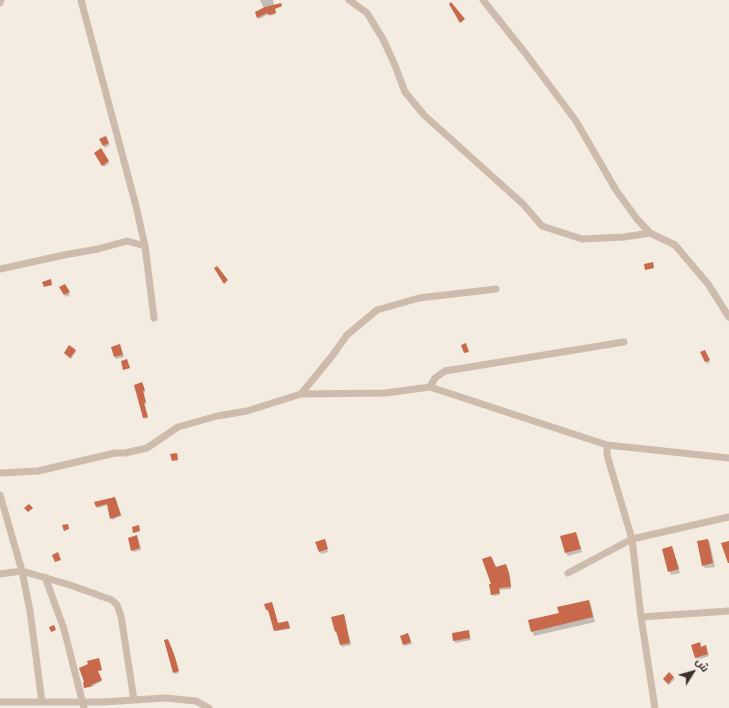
<!DOCTYPE html>
<meta charset="utf-8">
<style>
body{margin:0}
#map{position:relative;width:729px;height:708px;overflow:hidden;background:#f4ebe1;font-family:Jost,Cairo,sans-serif}
canvas{display:block}
.north{position:absolute;left:673px;top:652px;width:40px;height:40px;-webkit-text-stroke:3px #fbf5ee;paint-order:stroke;rotate:53deg;font-size:11px;font-weight:700;line-height:16px;text-align:center;color:#3b302b}
.north::after{content:'';display:block;margin:auto;width:14px;height:18px;background:#3b302b;clip-path:polygon(50% 0,100% 100%,50% 72%,0 100%)}
</style>
<div id="map">
<canvas width="729" height="708"></canvas>
<div class="north">ش</div>
</div>
<script>
const ctx = document.querySelector('canvas').getContext('2d');
ctx.lineJoin = 'round';
function paint(path, color) {
  ctx.fillStyle = color;
  ctx.fill(path, 'evenodd');
}
function toPath(rows) {
  const path = new Path2D();
  for (const r of rows) {
    path.moveTo(r[0], r[1]);
    for (let i = 2; i < r.length; i += 2) path.lineTo(r[i], r[i + 1]);
  }
  return path;
}
function stroke(path, color, width, dash) {
  ctx.strokeStyle = color;
  ctx.lineWidth = width;
  ctx.lineCap = dash ? 'butt' : 'round';
  ctx.setLineDash(dash || []);
  ctx.stroke(path);
}
const shadow = toPath([
 [260,0,273,0,276,14,270,16,269,14,259,19,256,13,264,9],
 [105,137,110,145,105,148,100,140],
 [101,150,109,163,104,167,95,153],
 [65,285,70,295,66,297,61,288],
 [120,345,124,357,116,359,112,347],
 [75,350,76,352,71,359,65,354],
 [705,351,710,362,707,364,702,352],
 [143,384,145,392,143,393,146,404,144,405,148,418,145,419,135,385],
 [116,499,121,516,112,520,108,505,97,508,95,503],
 [576,533,582,552,568,556,566,553],
 [138,538,141,550,134,552,132,550],
 [708,540,710,543,715,567,705,568,703,565],
 [325,542,328,552,321,554,317,543],
 [672,547,680,573,671,575,663,549],
 [507,567,510,576,511,589,499,590,500,595,493,596,492,594,492,584,495,568],
 [588,601,591,605,595,622,534,636,532,631,560,613],
 [271,603,278,625,288,622,290,629,276,631,269,610,268,611,266,605],
 [344,615,351,645,342,647,336,631],
 [468,631,471,640,455,643,453,634],
 [409,636,412,644,405,646,404,644],
 [701,645,701,648,706,648,709,656,697,660,696,658],
 [175,657,179,673,175,674,174,672],
 [98,660,101,670,97,671,102,681,91,687,85,688,84,683],
 [669,673,675,679,669,685,664,679]
]);
const building = toPath([
 [451,2,465,19,460,23,449,4],
 [281,3,282,6,275,9,276,13,268,15,267,13,257,18,255,12,265,7],
 [106,136,109,143,103,146,99,139],
 [101,148,109,161,102,166,94,153],
 [653,262,654,268,645,270,644,264],
 [217,266,228,280,224,284,214,268],
 [51,279,52,285,44,287,42,282],
 [65,284,70,292,64,295,59,287],
 [466,343,469,352,464,353,461,345],
 [120,344,123,355,114,357,111,347],
 [69,345,76,350,70,358,64,353],
 [705,350,710,360,705,362,700,352],
 [127,359,130,368,123,370,121,361],
 [142,382,145,390,143,391,146,402,144,403,148,417,143,418,134,385],
 [177,453,178,460,172,461,170,454],
 [115,497,121,515,110,519,107,504,96,507,94,502],
 [29,504,33,508,28,512,24,508],
 [68,524,69,529,64,531,62,525],
 [139,525,140,531,133,533,132,527],
 [576,532,581,549,565,553,560,536],
 [137,535,140,548,131,551,128,538],
 [325,539,328,549,319,552,315,542],
 [708,539,713,563,702,566,697,541],
 [729,541,729,563,728,563,721,543],
 [672,546,679,569,668,572,662,549],
 [58,552,61,560,55,562,52,555],
 [491,556,496,567,506,564,509,573,511,587,499,588,500,593,491,595,489,584,491,584,482,559],
 [589,600,593,617,531,632,528,620,559,613,557,607],
 [272,602,278,623,288,621,290,628,274,631,268,610,266,610,264,604],
 [344,614,350,643,340,645,336,631,335,632,331,617],
 [54,625,56,630,51,632,49,627],
 [469,630,470,638,453,641,452,633],
 [408,633,411,642,403,645,400,636],
 [168,639,174,654,179,671,173,673,164,640],
 [700,642,701,647,706,645,708,654,695,658,691,645],
 [99,658,102,670,98,671,102,680,91,685,92,686,84,688,83,683,84,682,79,668,88,664,87,661],
 [669,672,674,677,668,684,663,679]
]);
const street = toPath([
 [81,0,136,206,145,246],
 [349,0,367,13,383,39,394,63,405,92,424,115,523,204,542,226,582,239,624,237,650,233],
 [483,0,526,54,576,121,616,190,637,219,650,233,675,245,708,284,729,317],
 [0,3,1,0],
 [0,269,64,255,98,249,127,241,145,246,154,318],
 [430,387,435,378,445,371,624,342],
 [301,394,386,393,430,387,607,445,729,458],
 [607,445,607,455,632,539,641,617,655,708],
 [0,473,38,471,115,453,125,453,147,448,178,427,217,416,247,411,301,394,332,356,347,335,377,310,419,298,496,289],
 [0,495,22,571,30,611,42,702],
 [568,573,632,539,729,517],
 [0,574,22,571,70,585,112,600,117,605,121,616,134,700],
 [45,577,64,629,84,708],
 [641,617,729,611],
 [0,702,103,702,165,698,196,701,209,708]
]);
paint(shadow, '#0003');
paint(building, '#c8694b');
stroke(street, '#cdbbac', 7);
</script>
